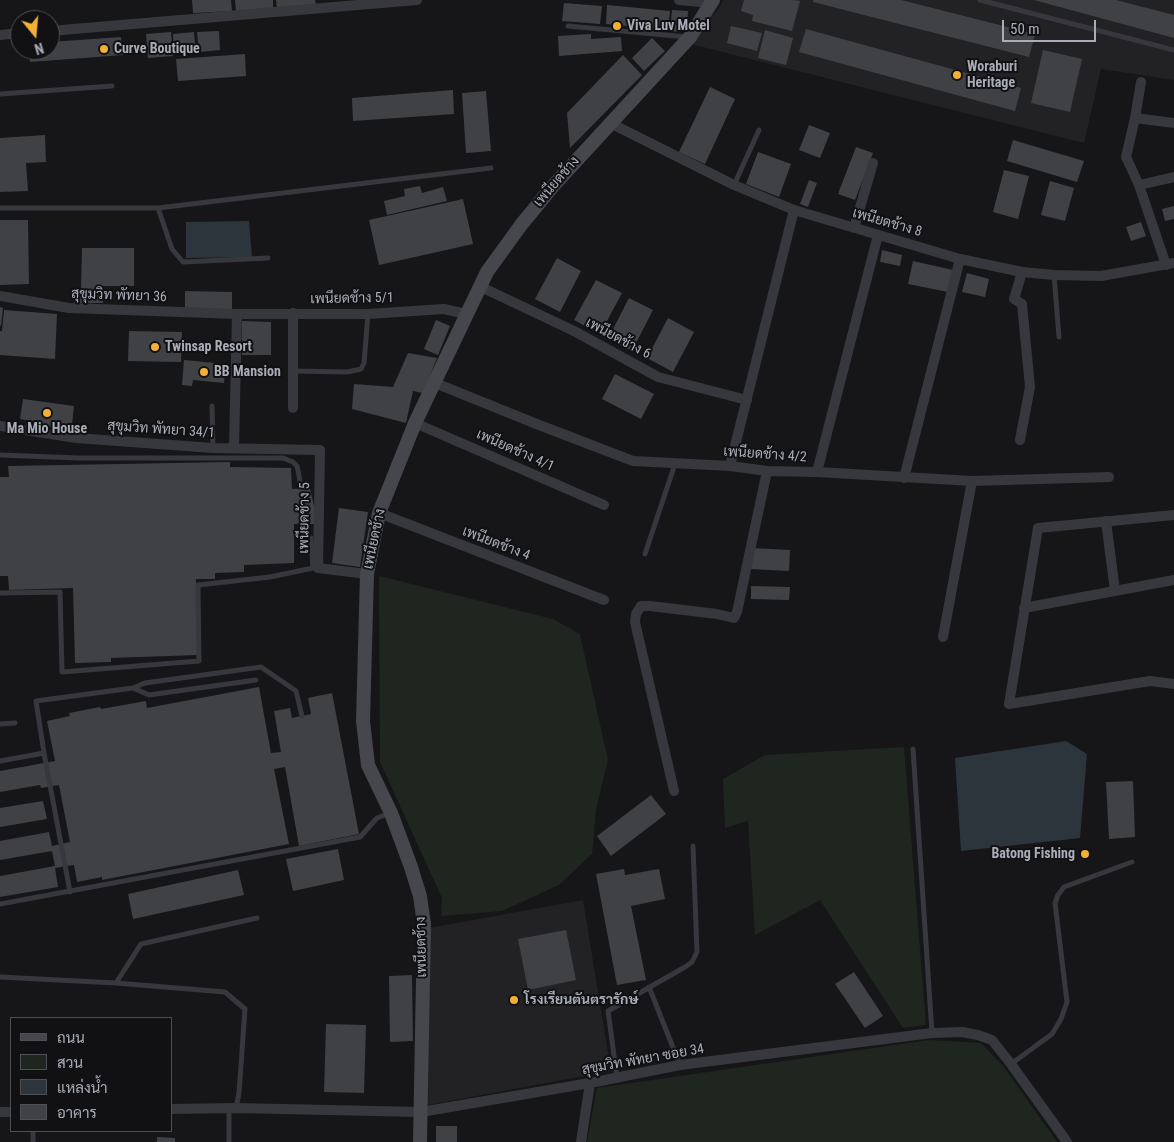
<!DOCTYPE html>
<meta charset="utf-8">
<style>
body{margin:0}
#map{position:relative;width:1174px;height:1142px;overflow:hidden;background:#161618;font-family:"Roboto Condensed",Sarabun,sans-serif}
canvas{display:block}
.legend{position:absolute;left:10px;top:1017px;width:162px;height:115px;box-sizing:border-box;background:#111113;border:1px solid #4d4f55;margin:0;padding:6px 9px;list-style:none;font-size:15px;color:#a8adb8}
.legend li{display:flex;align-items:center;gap:10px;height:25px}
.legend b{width:25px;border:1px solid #4d4f55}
.north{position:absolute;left:10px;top:10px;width:50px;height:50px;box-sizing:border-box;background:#111113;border:1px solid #4d4f55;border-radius:50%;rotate:163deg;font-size:14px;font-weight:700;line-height:20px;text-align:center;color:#a8adb8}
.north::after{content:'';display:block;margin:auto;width:18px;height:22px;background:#f2b134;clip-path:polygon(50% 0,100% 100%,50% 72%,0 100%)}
.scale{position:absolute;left:1002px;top:20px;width:94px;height:22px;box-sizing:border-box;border:2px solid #a8adb8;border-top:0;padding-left:6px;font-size:15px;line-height:18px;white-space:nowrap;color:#a8adb8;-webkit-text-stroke:4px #111113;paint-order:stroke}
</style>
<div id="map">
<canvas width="1174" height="1142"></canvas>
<ul class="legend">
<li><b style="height:6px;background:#45474d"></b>ถนน</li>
<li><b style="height:14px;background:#1e261f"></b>สวน</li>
<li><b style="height:14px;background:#2c353c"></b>แหล่งน้ำ</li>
<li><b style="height:14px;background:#404145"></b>อาคาร</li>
</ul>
<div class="north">N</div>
<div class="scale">50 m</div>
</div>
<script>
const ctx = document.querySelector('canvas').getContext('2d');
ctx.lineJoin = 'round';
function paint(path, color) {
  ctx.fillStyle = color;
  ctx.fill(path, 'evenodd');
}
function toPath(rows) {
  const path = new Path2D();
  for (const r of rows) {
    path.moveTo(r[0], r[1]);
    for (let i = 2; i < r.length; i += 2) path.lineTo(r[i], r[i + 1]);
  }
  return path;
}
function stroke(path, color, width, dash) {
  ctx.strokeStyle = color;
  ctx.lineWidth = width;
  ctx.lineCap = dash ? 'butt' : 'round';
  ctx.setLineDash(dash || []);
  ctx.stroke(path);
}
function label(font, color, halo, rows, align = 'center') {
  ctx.font = font + ' "Roboto Condensed",Sarabun,sans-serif';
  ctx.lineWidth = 4;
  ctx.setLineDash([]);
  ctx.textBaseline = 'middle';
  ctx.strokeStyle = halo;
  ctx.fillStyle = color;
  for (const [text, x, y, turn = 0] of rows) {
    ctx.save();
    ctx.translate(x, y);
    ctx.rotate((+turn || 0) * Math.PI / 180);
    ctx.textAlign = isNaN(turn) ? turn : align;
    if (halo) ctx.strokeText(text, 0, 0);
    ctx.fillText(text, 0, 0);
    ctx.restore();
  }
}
const built = toPath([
 [723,0,1174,0,1174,80,1101,69,1084,143,691,44,721,5],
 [583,900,611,1071,428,1105,429,928]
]);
const green = toPath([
 [379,576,553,619,580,634,608,760,596,810,592,854,559,885,502,911,441,916,442,898,380,762],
 [904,747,926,1025,903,1028,820,900,755,935,748,821,725,828,723,779,765,755],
 [929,1040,981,1043,1004,1067,1057,1142,587,1142,597,1088]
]);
const water = toPath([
 [249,221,252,257,186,258,186,222],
 [1066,741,1087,754,1080,838,961,851,955,758]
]);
const building = toPath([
 [192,0,231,0,232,11,193,13],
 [235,0,273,0,273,8,236,11],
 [276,0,315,0,316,5,277,8],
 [744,0,794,0,800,1,792,31,752,21,753,15,741,11],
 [813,0,901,0,1035,34,1029,57,813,2],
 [1034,0,1116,0,1174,15,1174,38],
 [564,3,602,6,600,24,562,21],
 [607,5,670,11,668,30,606,24],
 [672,10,688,11,687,27,681,27,680,32,670,31],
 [731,26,762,33,757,51,727,43],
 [806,29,1021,88,1015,111,799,52],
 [765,30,793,38,786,65,758,58],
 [219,31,220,50,199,52,197,32],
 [171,32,173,56,148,58,146,34],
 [194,32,196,52,174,54,173,34],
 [591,34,591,39,621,37,622,51,559,56,558,36],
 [121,37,123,55,30,62,29,50,50,50,50,42],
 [652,38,665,51,644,71,632,58],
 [1043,50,1082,59,1070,112,1031,103],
 [245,54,246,76,178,81,176,59],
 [623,55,642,75,570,148,567,113],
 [710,87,735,99,705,164,679,152],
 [453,90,454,114,353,121,352,98],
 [486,91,491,151,466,153,462,93],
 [809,125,830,133,820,158,799,150],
 [45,135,46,162,26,163,28,191,0,192,0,138],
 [1013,140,1084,161,1077,182,1007,161],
 [856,147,873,153,855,200,838,194],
 [758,152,791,164,779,197,746,184],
 [1004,170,1029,176,1018,219,993,212],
 [809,180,817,183,808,207,800,204],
 [1050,181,1074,188,1065,221,1041,215],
 [420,186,422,193,443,187,447,201,387,215,384,201,405,196,404,189],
 [463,199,473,244,379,265,369,220],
 [1174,206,1174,219,1165,221,1162,209],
 [0,220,28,220,29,284,0,285],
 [1141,222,1146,236,1131,241,1126,227],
 [82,248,134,248,134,286,103,286,103,303,74,303,74,289,81,289],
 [882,250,902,255,900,266,880,262],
 [557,258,581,271,560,312,535,299],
 [913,261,953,270,948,292,908,284],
 [967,273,989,279,985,297,962,292],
 [596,280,622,293,600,334,574,320],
 [185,291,232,292,232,310,185,309],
 [629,298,653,310,632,351,608,339],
 [0,307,3,308,1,326,0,325],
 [4,310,57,314,55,359,0,355,0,331,2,331],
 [668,318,694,332,673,372,647,358],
 [436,320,450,326,438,355,424,349],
 [242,321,271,322,271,355,242,355],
 [129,331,182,332,181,362,128,361],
 [408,353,437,358,423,393,413,391,406,423,352,409,354,384,393,387],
 [184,360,226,364,224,383,193,380,192,386,182,385],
 [615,374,654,394,641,419,602,399],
 [23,399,74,406,72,425,55,423,54,428,37,425,37,422,20,419],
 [230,462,230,467,291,468,292,489,310,488,318,524,294,524,294,563,244,565,244,572,215,573,215,579,196,579,198,655,111,658,111,662,75,663,73,588,9,590,8,576,0,576,0,477,9,477,8,466],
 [339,508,368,512,360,567,332,563],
 [751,548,790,550,789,571,750,569],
 [751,586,790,587,789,600,751,599],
 [259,687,271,753,281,752,274,711,290,708,292,718,311,714,308,698,332,693,359,834,299,846,285,767,274,769,289,844,102,880,102,877,77,882,74,865,55,868,58,887,0,897,0,876,55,866,52,851,0,860,0,841,49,832,52,846,70,842,59,785,41,788,40,785,0,792,0,771,55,761,47,721,70,716,69,713,100,707,101,709,146,701,147,708],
 [1133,781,1135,837,1109,839,1106,782],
 [651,795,666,814,611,856,597,836],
 [43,801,47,819,0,827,0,808],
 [338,849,344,880,293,891,286,859],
 [624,869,625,875,659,869,665,899,631,906,646,980,617,985,596,874],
 [238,870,244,895,133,919,128,894],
 [566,930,576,980,528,990,518,939],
 [854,972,883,1016,865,1028,835,984],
 [412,975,413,1041,390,1042,389,976],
 [326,1024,366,1025,364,1093,324,1092],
 [436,1126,457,1126,457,1142,436,1142],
 [157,1137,175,1138,175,1142,157,1142]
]);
const lane = toPath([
 [980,0,1174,50],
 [568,26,687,37],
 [0,94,112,86],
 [734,185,759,130],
 [0,208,158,208,491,168],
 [158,208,172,249,183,262,268,258],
 [1054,275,1059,337],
 [293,371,347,372,361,369,364,363,368,314],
 [212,406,213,448],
 [0,455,79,458,283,458,293,462,297,466,300,481],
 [645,554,675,464],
 [0,593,60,592,62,672,199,661,198,585,270,577,313,568,311,538],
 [133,688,149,695,256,680],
 [0,724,15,723],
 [913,749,932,1033],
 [44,753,70,892],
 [0,761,44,753,36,701,133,688,145,683,261,667,296,691,302,716],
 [0,904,360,837,377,818,390,813],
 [0,977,116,983,225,992,245,1009,239,1093,236,1108],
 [116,983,141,944,257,918],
 [649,987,680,1065],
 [1011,1064,1052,1034,1061,1019,1067,1002,1055,903,1058,895,1064,887,1132,862],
 [617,1078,608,1011,685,967,692,962,697,952,693,846],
 [229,1108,229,1142],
 [33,1142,33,1131]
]);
const street = toPath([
 [679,0,712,3],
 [50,31,417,0],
 [0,35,20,33],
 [1141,82,1135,118,1126,157,1139,185,1166,265],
 [1135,118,1174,123],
 [610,123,734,185,794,210,960,259,1022,272,1054,275,1101,276,1174,263],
 [1139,185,1174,177],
 [854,228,873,163],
 [481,287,574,331,658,377,747,400],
 [0,296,69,308,237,314,368,314,444,309,466,314],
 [435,383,534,423,633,461,730,466,767,471,817,472,972,481,1109,477],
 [293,408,293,313],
 [415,423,604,505],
 [0,426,76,438,213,448,320,450,318,568,367,574],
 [1020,440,1030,387,1022,304,1014,299,1022,272],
 [234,448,237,314],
 [730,466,794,210],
 [817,472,878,235],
 [904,478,960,259],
 [379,513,604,600],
 [1174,515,1038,528,1009,704,1150,681,1174,684],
 [1106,521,1115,591],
 [1024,608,1174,580],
 [943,637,972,481],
 [674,791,635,622,636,614,641,606,650,606,717,614,734,618,737,612,767,471],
 [171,1109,236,1108,421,1112,590,1083,680,1065,932,1033,962,1032,978,1035,992,1040,1011,1064,1067,1142],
 [0,1112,11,1112],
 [581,1142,590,1083]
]);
const secondary = toPath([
 [420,1142,424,924,420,896,411,867,391,813,368,765,363,721,367,574,379,513,415,423,487,272,521,225,553,186,690,37,713,0]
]);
const markers = [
 [617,26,5,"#f2b134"],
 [104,49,5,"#f2b134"],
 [957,75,5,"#f2b134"],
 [155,347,5,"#f2b134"],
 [204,372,5,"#f2b134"],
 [47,413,5,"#f2b134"],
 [1085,854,5,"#f2b134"],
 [514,1000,5,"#f2b134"]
];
const poiNames = [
 ["Viva Luv Motel",627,26],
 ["Curve Boutique",114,49],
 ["Woraburi",967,67],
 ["Heritage",967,83],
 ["Twinsap Resort",165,347],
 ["BB Mansion",214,372],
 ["Ma Mio House",47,429,"center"],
 ["Batong Fishing",1075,854,"right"],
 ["โรงเรียนตันตรารักษ์",524,1000]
];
const streetNames = [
 ["เพนียดช้าง",557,182,-49],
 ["เพนียดช้าง 8",887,223,16],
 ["สุขุมวิท พัทยา 36",119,296,2],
 ["เพนียดช้าง 5/1",352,299,-1],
 ["เพนียดช้าง 6",618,339,28],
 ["สุขุมวิท พัทยา 34/1",161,430,4],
 ["เพนียดช้าง 4/1",515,451,24],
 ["เพนียดช้าง 4/2",765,455,4],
 ["เพนียดช้าง 5",305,518,-89],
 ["เพนียดช้าง",375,539,-78],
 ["เพนียดช้าง 4",496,544,21],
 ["เพนียดช้าง",422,947,-91],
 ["สุขุมวิท พัทยา ซอย 34",643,1060,-10]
];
paint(built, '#222225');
paint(green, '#1e261f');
paint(water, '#2c353c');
paint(building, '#404145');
stroke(lane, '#37383d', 5);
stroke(street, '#37383d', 10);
stroke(secondary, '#45474d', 14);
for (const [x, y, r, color] of markers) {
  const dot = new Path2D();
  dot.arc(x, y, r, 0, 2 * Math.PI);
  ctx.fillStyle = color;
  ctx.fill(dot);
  stroke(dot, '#111113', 2);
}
label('bold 14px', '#a8adb8', '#111113', poiNames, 'left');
label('14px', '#a8adb8', '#111113', streetNames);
</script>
